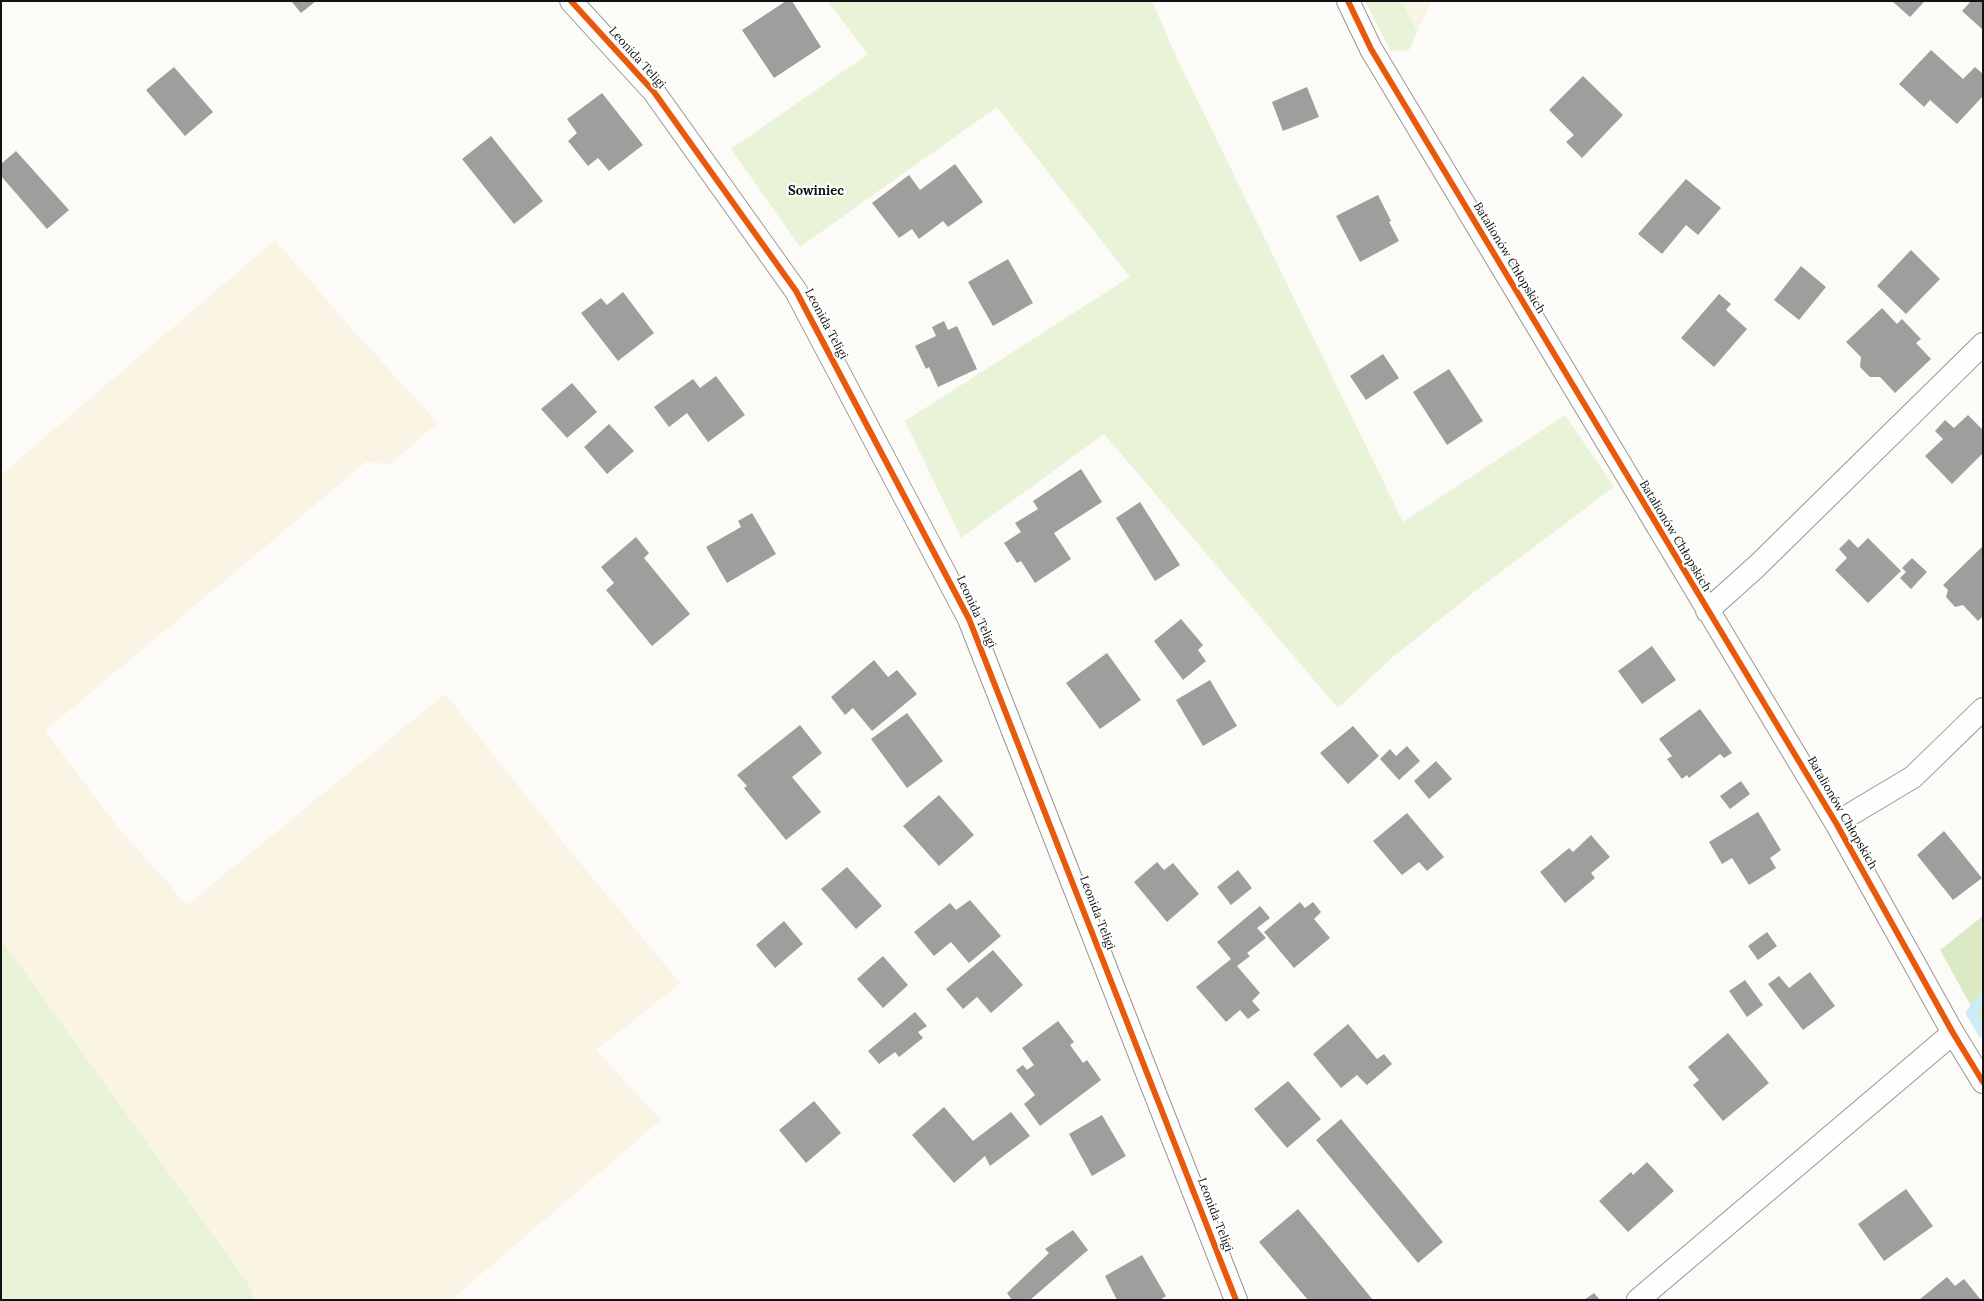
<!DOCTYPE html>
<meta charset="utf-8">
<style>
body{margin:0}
#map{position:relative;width:1984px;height:1301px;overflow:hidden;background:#fcfbf7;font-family:Lora,serif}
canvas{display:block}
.frame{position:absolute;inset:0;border:2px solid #111;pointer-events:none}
</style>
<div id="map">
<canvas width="1984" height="1301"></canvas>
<div class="frame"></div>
</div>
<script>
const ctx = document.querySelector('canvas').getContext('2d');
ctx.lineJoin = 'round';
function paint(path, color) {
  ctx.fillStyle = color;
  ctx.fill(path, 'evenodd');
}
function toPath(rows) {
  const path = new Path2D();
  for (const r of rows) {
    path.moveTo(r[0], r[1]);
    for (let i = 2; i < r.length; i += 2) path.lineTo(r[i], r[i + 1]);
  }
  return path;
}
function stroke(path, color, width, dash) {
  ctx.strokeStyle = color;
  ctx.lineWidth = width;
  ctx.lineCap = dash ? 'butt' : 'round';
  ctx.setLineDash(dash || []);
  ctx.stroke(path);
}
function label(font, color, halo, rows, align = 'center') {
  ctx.font = font + ' Lora,serif';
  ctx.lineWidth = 4;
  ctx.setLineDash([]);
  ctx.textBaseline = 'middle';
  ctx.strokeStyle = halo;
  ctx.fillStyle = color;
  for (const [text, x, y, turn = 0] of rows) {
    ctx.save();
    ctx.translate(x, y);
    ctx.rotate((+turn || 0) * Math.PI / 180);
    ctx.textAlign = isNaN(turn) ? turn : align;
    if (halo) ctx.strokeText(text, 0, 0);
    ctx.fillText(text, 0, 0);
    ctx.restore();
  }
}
const farmland = toPath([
 [1402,1,1432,1,1417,32],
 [275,240,351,328,438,423,390,464,366,462,45,731,117,826,187,905,445,694,575,857,680,983,596,1050,661,1120,451,1300,255,1300,249,1285,1,939,1,475]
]);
const green = toPath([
 [827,1,1152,1,1173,50,1403,522,1565,415,1614,487,1473,593,1393,657,1338,708,1104,434,961,538,905,421,1130,277,997,107,800,247,731,149,868,54],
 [1365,1,1402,1,1417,32,1409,50,1391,51],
 [1,939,249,1285,255,1300,1,1300]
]);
const forest = toPath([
 [1983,916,1983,1028,1940,950]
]);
const stream = toPath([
 [1983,998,1971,1013,1983,1033]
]);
const building = toPath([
 [291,1,316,1,301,13],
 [786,1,792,1,821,47,774,78,742,30],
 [1892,1,1925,1,1910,17],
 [1971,1,1983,1,1982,29,1962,11],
 [1931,50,1963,79,1975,67,1983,74,1983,96,1957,124,1930,100,1924,107,1899,84],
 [174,67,213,112,185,136,146,90],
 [1583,76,1623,115,1582,158,1566,142,1574,135,1549,110],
 [1307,87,1319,117,1283,131,1272,102],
 [602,93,643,145,609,171,598,158,588,166,568,141,577,133,567,119],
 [491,136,543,201,514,224,462,159],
 [16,151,69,210,47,229,1,176,1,164],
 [955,164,983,202,948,227,943,221,919,239,912,229,899,238,872,203,909,175,920,190],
 [1686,179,1721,208,1698,235,1686,225,1662,254,1638,234],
 [1378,195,1391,221,1389,222,1399,241,1360,262,1336,216],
 [1911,250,1940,279,1906,314,1877,286],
 [1008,259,1033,303,993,326,968,282],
 [1801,266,1826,287,1799,320,1774,300],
 [623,292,654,333,618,361,581,313,601,298,607,305],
 [1719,294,1731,304,1726,310,1747,329,1714,367,1681,338],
 [1882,308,1897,324,1902,319,1921,339,1916,343,1931,359,1895,393,1880,377,1870,377,1860,367,1861,357,1846,342],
 [944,321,948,330,957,326,977,369,938,387,929,367,926,369,915,346,936,336,932,327],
 [1383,354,1399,378,1366,400,1350,376],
 [1449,369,1483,421,1447,445,1413,392],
 [716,376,745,415,708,442,687,413,669,427,654,407,693,379,700,388],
 [572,383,597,412,567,438,541,409],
 [1968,415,1983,430,1983,453,1952,484,1925,456,1943,439,1935,431,1945,420,1954,428],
 [609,424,634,451,607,474,584,447],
 [1081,469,1102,502,1054,533,1071,559,1035,583,1021,561,1017,563,1004,543,1021,532,1015,523,1038,509,1033,501],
 [1140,502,1180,565,1155,581,1116,518],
 [752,513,776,554,727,583,706,547,741,527,738,521],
 [636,537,649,553,644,558,690,614,652,646,606,590,614,583,601,567],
 [1868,538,1901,571,1868,603,1835,570,1847,558,1839,549,1849,539,1858,548],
 [1983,546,1983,616,1978,621,1963,605,1955,607,1946,597,1948,590,1943,585],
 [1912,558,1927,572,1911,589,1900,578,1906,572,1902,568],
 [1181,619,1203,645,1198,650,1206,661,1183,680,1154,641],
 [1652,646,1676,680,1642,704,1618,671],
 [1107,653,1141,700,1100,729,1066,683],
 [874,660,888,677,897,670,917,694,872,731,853,708,845,715,831,697],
 [1210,680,1237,726,1203,746,1176,700],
 [1700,709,1732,753,1724,758,1720,754,1689,778,1687,775,1682,779,1667,759,1672,756,1659,739],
 [907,713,943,761,907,788,871,739],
 [800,725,822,753,792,777,821,812,786,840,744,788,747,786,737,775],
 [1353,726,1379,756,1348,784,1320,753],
 [1407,746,1420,761,1399,780,1380,759,1390,749,1396,756],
 [1436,761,1452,779,1429,799,1414,781],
 [1741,781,1750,794,1730,809,1720,796],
 [939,795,974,835,939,866,903,826],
 [1758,812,1781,850,1770,858,1776,868,1749,885,1732,858,1722,864,1709,842],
 [1407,813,1444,857,1427,871,1419,862,1402,875,1373,841],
 [1944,831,1982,878,1953,900,1917,855],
 [1591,835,1610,857,1591,873,1595,878,1565,903,1540,872,1569,848,1573,852],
 [1157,862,1164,870,1173,863,1199,894,1167,922,1134,882],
 [847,867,882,906,856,929,821,889],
 [1238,870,1252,888,1231,905,1217,887],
 [970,900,1001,936,969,963,951,942,934,956,914,932,950,903,956,910],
 [1300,902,1305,908,1313,902,1321,912,1314,919,1330,938,1294,968,1264,932],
 [1260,906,1270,918,1257,928,1266,938,1247,953,1250,956,1237,966,1260,993,1252,1001,1260,1010,1248,1019,1240,1010,1226,1022,1196,987,1231,959,1217,942],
 [784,921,803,944,775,968,756,945],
 [1767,932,1777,946,1758,960,1748,946],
 [993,950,1023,985,991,1013,977,997,963,1009,946,989],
 [883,956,908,985,883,1008,857,979],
 [1810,972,1835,1006,1803,1030,1768,984,1779,976,1789,988],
 [1745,980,1763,1005,1747,1017,1729,991],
 [915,1012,927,1026,918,1032,923,1038,899,1057,895,1052,879,1064,868,1051],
 [1058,1021,1074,1042,1070,1045,1083,1063,1087,1060,1101,1080,1040,1126,1024,1104,1035,1095,1016,1070,1023,1065,1027,1070,1034,1065,1022,1048],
 [1348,1024,1377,1059,1384,1054,1392,1064,1367,1085,1357,1075,1341,1088,1313,1054],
 [1728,1033,1769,1083,1723,1121,1693,1085,1699,1080,1688,1067],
 [1288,1081,1321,1119,1287,1148,1254,1109],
 [814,1101,841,1133,806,1163,779,1130],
 [944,1107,973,1141,1011,1112,1030,1136,990,1166,985,1156,954,1183,912,1135],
 [1102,1115,1126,1156,1092,1176,1069,1134],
 [1341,1119,1443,1242,1418,1263,1316,1140],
 [1647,1162,1674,1191,1628,1232,1599,1201,1631,1172,1633,1175],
 [1906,1189,1933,1226,1884,1261,1858,1224],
 [1298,1209,1323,1239,1373,1300,1308,1300,1259,1242],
 [1073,1230,1088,1250,1030,1300,1012,1300,1007,1293,1049,1253,1045,1249],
 [1142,1255,1166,1296,1160,1300,1117,1300,1105,1276],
 [1947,1277,1955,1286,1964,1279,1981,1300,1919,1300],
 [1594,1293,1600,1300,1584,1300]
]);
const minor = toPath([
 [571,1,654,92,796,291,969,619,1236,1300],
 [1348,1,1371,49,1836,823,1953,1033,1983,1082],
 [1707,611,1757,566,1983,344],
 [1836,823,1913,777,1983,709],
 [1638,1300,1953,1033]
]);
const cycleway = toPath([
 [571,1,654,92,796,291,969,619,1236,1300],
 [1348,1,1371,49,1836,823,1953,1033,1983,1082]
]);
const streetNames = [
 ["Leonida Teligi",637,58,48],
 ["Batalionów Chłopskich",1509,258,59],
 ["Leonida Teligi",826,324,62],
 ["Batalionów Chłopskich",1675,536,59],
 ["Leonida Teligi",976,612,65],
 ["Batalionów Chłopskich",1842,813,60],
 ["Leonida Teligi",1097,913,69],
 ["Leonida Teligi",1215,1215,69]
];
const neighbourhoodNames = [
 ["Sowiniec",816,191]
];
paint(farmland, '#f9f4e3');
paint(green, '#e9f3d7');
paint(forest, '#dbeac4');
stroke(stream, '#ccedf8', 10);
paint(building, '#a09e9c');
stroke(minor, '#979695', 24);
stroke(minor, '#fffefe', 22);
stroke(cycleway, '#e8590c', 6);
label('12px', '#111', '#fff', streetNames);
label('bold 13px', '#111', '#fff', neighbourhoodNames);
</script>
